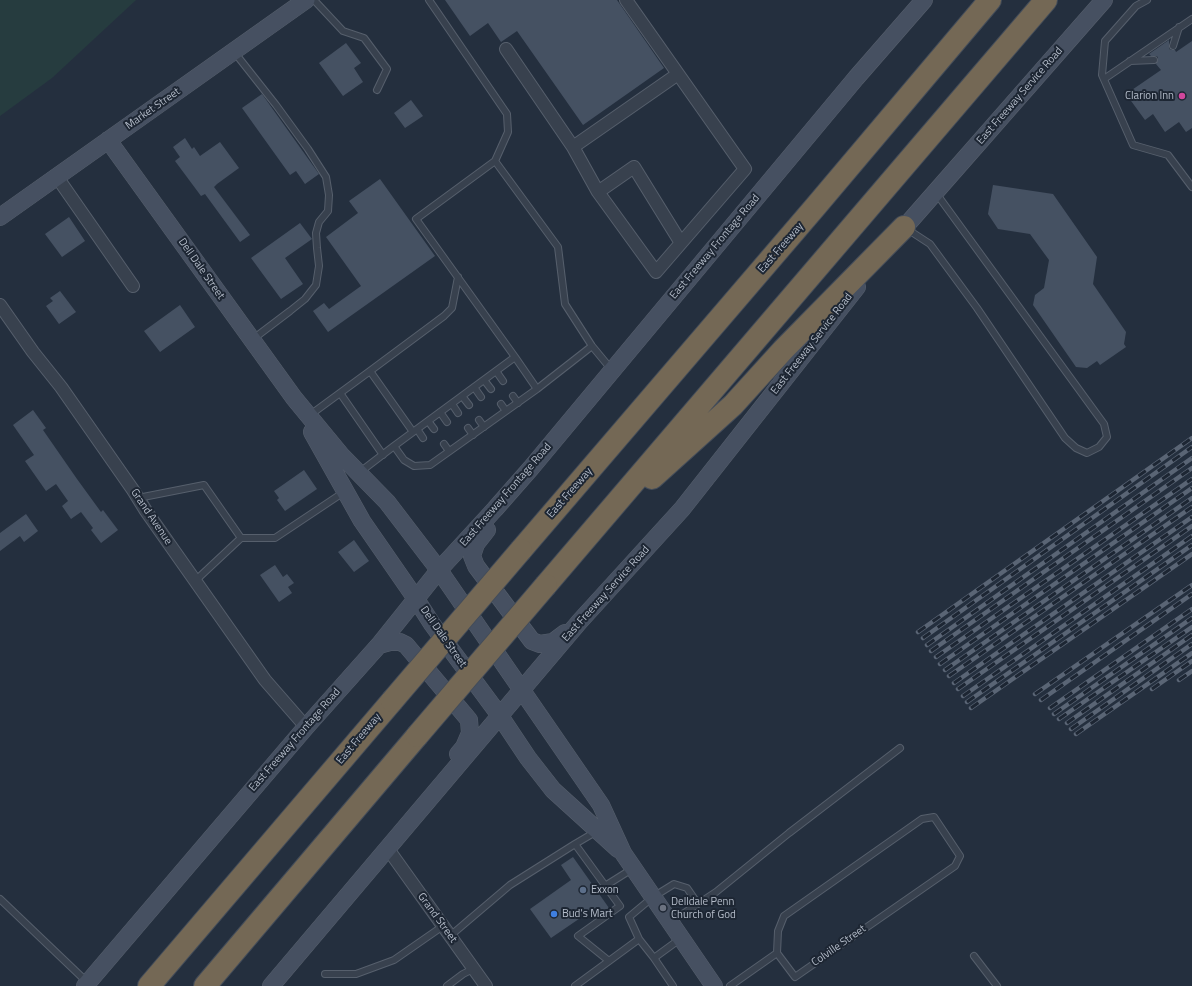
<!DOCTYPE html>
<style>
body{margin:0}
canvas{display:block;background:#242f3e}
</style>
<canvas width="1192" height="986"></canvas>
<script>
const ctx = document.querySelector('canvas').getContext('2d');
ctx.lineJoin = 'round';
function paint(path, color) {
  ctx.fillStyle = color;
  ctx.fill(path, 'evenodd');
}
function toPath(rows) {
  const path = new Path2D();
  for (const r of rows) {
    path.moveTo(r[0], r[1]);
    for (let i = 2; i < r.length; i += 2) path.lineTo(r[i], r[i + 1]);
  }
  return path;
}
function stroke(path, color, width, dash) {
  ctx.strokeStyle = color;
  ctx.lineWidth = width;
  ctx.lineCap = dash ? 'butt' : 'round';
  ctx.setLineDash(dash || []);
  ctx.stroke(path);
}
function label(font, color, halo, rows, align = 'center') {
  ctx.font = font + ' "Titillium Web",sans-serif';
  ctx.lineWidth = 4;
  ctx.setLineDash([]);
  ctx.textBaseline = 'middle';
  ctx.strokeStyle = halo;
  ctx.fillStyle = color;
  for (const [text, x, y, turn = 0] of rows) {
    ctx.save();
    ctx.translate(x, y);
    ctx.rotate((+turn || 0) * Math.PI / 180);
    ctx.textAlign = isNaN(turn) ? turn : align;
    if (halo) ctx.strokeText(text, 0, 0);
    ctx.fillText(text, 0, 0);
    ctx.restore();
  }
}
const green = toPath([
 [0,0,136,0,52,78,0,116]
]);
const building = toPath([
 [445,0,617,0,664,68,583,125,517,31,501,42,488,23,470,36],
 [1169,40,1169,49,1172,50,1175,50,1176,52,1192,41,1192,128,1186,132,1179,122,1165,132,1153,114,1145,120,1126,94,1161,70,1156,64,1158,60,1158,57,1156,56,1151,56,1149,54],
 [346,43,361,63,354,68,363,82,343,96,319,63],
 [262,94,319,174,305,184,296,171,290,175,242,108],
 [411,100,423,116,405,128,394,113],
 [185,138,192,149,194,147,200,156,220,142,239,168,217,184,214,187,250,235,240,242,205,194,201,196,175,161,180,157,173,147],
 [380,179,435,256,328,332,313,311,324,303,329,309,361,286,326,237,358,213,349,201],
 [993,185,1053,194,1097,257,1093,284,1126,332,1124,344,1126,347,1100,365,1097,361,1087,368,1076,367,1033,305,1035,295,1044,288,1049,260,1030,234,998,229,988,214],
 [69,217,85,241,62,257,45,234],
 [300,223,312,239,285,258,303,284,281,299,251,258],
 [60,291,76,312,59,324,46,306,53,301,50,298],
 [180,305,195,327,160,352,144,331],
 [33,410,46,428,43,430,77,479,101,512,103,510,118,530,101,543,91,530,93,528,81,512,71,519,62,506,68,501,56,484,46,491,25,461,34,455,13,425],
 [304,470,317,489,285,511,277,500,279,498,274,491],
 [26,514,38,531,24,542,20,536,0,551,0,533],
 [354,540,369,561,354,572,338,552],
 [275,565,283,577,287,574,294,583,288,587,292,593,279,602,260,575],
 [573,857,609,908,597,917,592,910,551,938,530,909,571,880,561,865]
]);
const lane = toPath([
 [314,0,343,31,364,38,387,69,377,90],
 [429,0,507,114,508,132,495,161,416,219,515,357],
 [1147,0,1136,6,1105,41,1102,75,1133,145,1168,155,1192,187],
 [1173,46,1179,27],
 [235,53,276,105,308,149,326,177,329,195,328,211,319,222,316,233,317,248,319,266,316,285,305,299,290,311,253,339],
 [1130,61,1154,60],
 [1104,79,1192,19],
 [495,161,558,247,565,304,592,346,611,369],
 [907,229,930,244,977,308,1065,438,1076,448,1087,453,1099,447,1107,437,1104,424,936,193],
 [370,371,444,316,452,308,458,277],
 [496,371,503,381],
 [484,380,491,389],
 [474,387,481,397],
 [537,389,515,357,394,446,404,460,414,466,430,465,537,389,592,346],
 [340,393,383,455],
 [462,396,469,405],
 [513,396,518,403],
 [452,404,458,413],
 [501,404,506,411],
 [440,412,447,422],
 [310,415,370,371,413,432],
 [479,420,484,427],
 [428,421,434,429],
 [468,428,473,435],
 [417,429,423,438],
 [444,444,449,451],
 [360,472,394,446],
 [138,498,204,485,241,538,195,581],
 [241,538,275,538,344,492],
 [575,844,597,831],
 [605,886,632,869],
 [0,899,87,982],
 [672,921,716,892,789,833,900,748],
 [450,936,510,885,575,844,620,906,578,936,609,961],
 [639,939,654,958],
 [974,956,997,986],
 [325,974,356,974,394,960,443,926],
 [447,986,463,974,473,969],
 [575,986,639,939,629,917,653,897,674,884,687,888,698,904],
 [673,986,654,958,680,939],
 [730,986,777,953,795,977,955,866,960,856,934,817,922,819,784,916,778,931,777,953]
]);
const street = toPath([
 [506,49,573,147,598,192,656,272,745,169,626,0],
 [573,147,678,74],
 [57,177,133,286],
 [598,192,634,167,681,243],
 [0,305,33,352,61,387,133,490,146,511,265,680,306,727],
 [388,849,486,986]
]);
const secondary = toPath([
 [108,140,294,398,341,455,387,502,439,570,601,805,623,853,714,986],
 [0,217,306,0],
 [896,237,1104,0],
 [312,432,362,521,416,599,432,624,500,716,528,758,553,790,618,849],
 [487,530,476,544,472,556,476,566,532,641,540,644,553,642,565,633],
 [379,645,390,642,400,642,406,645,469,720,470,733,464,747,458,754],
 [85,986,306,727,379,645,439,570,495,509,531,468,856,78,924,0],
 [271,986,580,621,682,509,857,287]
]);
const highway = toPath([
 [652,478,733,405,783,350,904,227],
 [521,550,816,206,990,0],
 [546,585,1046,0],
 [149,986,392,701],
 [205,986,417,736]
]);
const rail = toPath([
 [918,632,1192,438],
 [923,638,1192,447],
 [927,645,1192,458],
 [931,651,1192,468],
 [936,657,1192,479],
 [940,664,1192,488],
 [945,670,1192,498],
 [949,676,1192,507],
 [1179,680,1192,671],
 [954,683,1192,517],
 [958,689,1192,526],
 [1152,689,1192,661],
 [1035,694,1192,585],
 [963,696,1192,536],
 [1041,700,1192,594],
 [967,702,1192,545],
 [971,708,1192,554],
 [1050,708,1192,609],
 [1054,714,1192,618],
 [1059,719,1192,627],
 [1067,723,1192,635],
 [1071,729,1192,644],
 [1076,734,1192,653]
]);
const highwayBridge = toPath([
 [392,701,521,550],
 [417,736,546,585]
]);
const markers = [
 [1182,96,4,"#d1479c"],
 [583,890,4,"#5c6f8a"],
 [663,908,4,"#6b7280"],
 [554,914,4,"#3f7fe0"]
];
const streetNames = [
 ["East Freeway Service Road",1020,96,-49],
 ["Market Street",153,109,-35],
 ["East Freeway Frontage Road",715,247,-50],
 ["East Freeway",781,248,-49],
 ["Dell Dale Street",201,269,55],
 ["East Freeway Service Road",812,344,-52],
 ["East Freeway",570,493,-49],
 ["East Freeway Frontage Road",506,495,-49],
 ["Grand Avenue",151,517,56],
 ["East Freeway Service Road",606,594,-48],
 ["Dell Dale Street",443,637,55],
 ["East Freeway",359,739,-50],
 ["East Freeway Frontage Road",295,740,-49],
 ["Grand Street",437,918,54],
 ["Colville Street",839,946,-35]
];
const poiNames = [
 ["Clarion Inn",1174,96,"right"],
 ["Exxon",591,890],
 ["Delldale Penn",671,902],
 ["Church of God",671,915],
 ["Bud's Mart",562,914]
];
paint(green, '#263c3f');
paint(building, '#455162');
stroke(lane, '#565f6c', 8);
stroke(street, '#565f6c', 14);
stroke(secondary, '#565f6c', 18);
stroke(highway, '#434c59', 24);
stroke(lane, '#38414e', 6);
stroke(street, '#38414e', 12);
stroke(secondary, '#465061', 17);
stroke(highway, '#746855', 22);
stroke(rail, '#5a6575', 4.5);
stroke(rail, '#1d2633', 3, [9]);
stroke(highwayBridge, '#434c59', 24, []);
stroke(highwayBridge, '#746855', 22);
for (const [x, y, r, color] of markers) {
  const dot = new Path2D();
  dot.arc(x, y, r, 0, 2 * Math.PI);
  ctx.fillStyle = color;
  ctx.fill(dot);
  stroke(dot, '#1d2633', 1.5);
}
label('11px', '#b4bcc9', '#1d2633', streetNames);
label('11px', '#b4bcc9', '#1d2633', poiNames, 'left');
</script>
